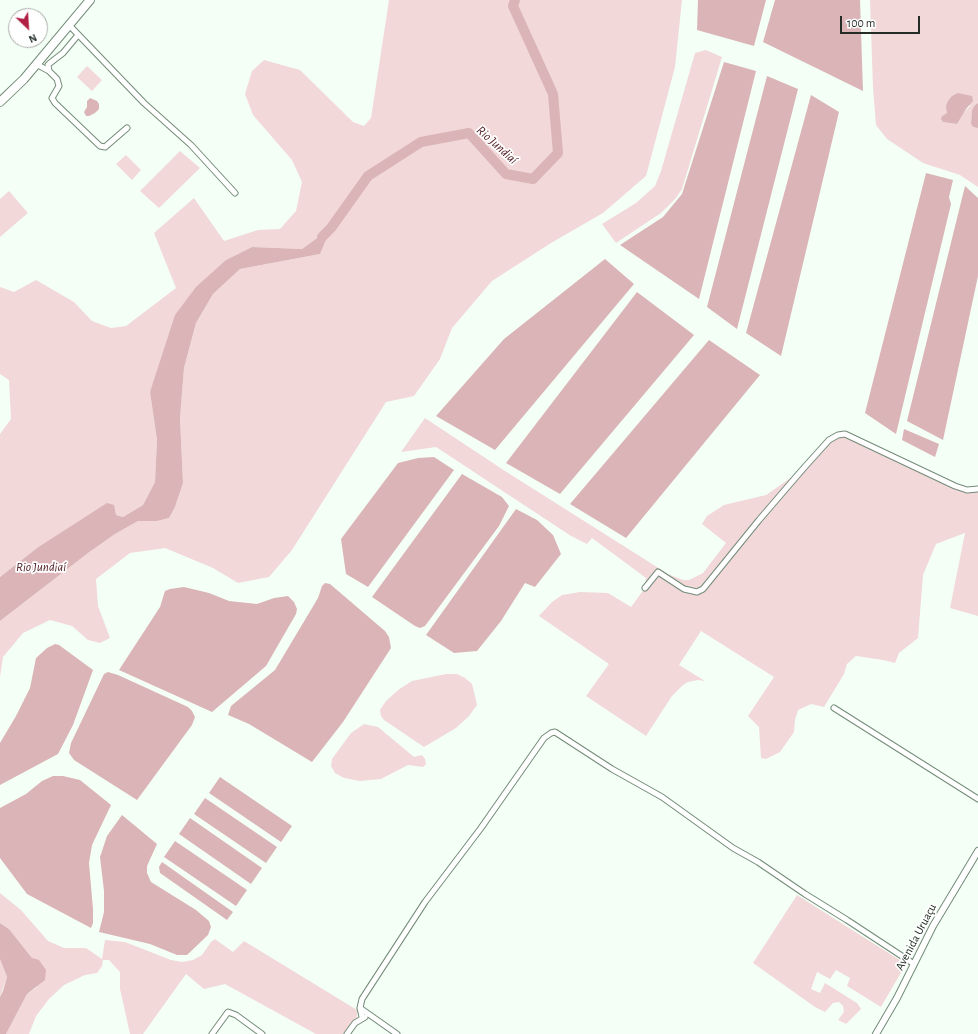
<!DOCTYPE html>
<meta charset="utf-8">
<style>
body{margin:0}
#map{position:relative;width:978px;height:1034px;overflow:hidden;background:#f4fff6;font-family:"Alegreya Sans",sans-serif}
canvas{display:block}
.north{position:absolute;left:8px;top:8px;width:40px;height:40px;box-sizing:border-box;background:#fff;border:1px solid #a7aba8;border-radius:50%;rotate:155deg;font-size:11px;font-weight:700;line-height:16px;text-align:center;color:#232d26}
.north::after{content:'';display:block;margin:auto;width:14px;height:18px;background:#b11f43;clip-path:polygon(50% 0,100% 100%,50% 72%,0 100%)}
.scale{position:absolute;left:840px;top:16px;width:80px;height:18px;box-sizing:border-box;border:2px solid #232d26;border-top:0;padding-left:5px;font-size:12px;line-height:14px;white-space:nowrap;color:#232d26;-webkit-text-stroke:3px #fff;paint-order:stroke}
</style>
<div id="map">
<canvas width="978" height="1034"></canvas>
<div class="north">N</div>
<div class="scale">100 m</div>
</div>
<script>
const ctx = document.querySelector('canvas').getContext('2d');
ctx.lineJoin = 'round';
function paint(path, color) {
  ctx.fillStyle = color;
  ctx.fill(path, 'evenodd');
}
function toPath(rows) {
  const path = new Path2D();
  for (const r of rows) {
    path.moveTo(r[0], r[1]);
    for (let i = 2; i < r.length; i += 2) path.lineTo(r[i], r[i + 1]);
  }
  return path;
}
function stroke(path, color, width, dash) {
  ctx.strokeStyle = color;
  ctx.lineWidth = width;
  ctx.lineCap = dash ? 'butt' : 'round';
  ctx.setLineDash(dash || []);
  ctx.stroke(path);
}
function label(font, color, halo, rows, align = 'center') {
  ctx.font = font + ' "Alegreya Sans",sans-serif';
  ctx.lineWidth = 3.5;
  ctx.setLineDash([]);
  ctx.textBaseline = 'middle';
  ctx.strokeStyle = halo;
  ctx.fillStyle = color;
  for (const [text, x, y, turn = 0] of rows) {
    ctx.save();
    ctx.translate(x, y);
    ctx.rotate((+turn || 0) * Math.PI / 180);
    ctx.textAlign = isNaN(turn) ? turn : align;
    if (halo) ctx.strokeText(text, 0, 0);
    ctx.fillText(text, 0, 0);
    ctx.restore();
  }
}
const green = toPath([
 [389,0,682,0,675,67,646,176,603,213,551,243,492,281,452,328,440,359,414,396,386,402,292,550,269,577,238,583,213,568,165,548,130,553,96,579,98,606,110,638,100,643,88,640,72,626,50,620,23,633,3,657,0,677,0,621,88,553,115,534,138,521,157,521,169,518,175,507,183,483,180,417,184,368,196,323,213,294,240,269,320,254,330,229,302,249,252,247,226,260,150,392,157,440,155,482,143,505,123,517,116,515,37,548,0,577,0,434,11,419,9,380,0,374,0,287,14,292,36,280,74,302,92,321,111,328,126,326,176,288,154,233,194,198,224,241,258,230,280,229,296,211,302,182,292,160,253,115,245,94,252,71,264,60,300,70,353,122,364,126,371,118],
 [870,0,978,0,978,103,975,105,972,110,971,124,973,127,978,128,978,187,960,175,923,163,887,139,876,125,873,88],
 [971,105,962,114,957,124,943,122,942,116,947,113,947,111],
 [706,50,722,57,682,189,676,198,661,213,616,243,602,224,636,203,655,186,661,171,695,53],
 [87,66,102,80,92,91,77,77],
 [180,151,200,168,159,208,140,191],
 [126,155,141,170,132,180,116,164],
 [9,191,28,213,0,237,0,199],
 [425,418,505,471,668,574,683,580,689,580,703,573,726,543,702,524,707,516,724,505,766,495,802,470,829,440,845,434,955,486,978,490,978,616,950,608,965,533,936,544,923,575,918,638,899,653,895,663,883,660,856,656,847,664,844,674,824,707,811,704,798,710,795,720,794,732,780,752,766,759,761,758,759,727,748,716,774,677,701,631,679,665,705,681,698,680,688,682,683,685,672,696,646,736,586,696,609,664,539,616,552,602,562,595,580,592,608,593,631,607,645,588,646,578,592,538,587,544,571,536,436,447,401,452],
 [446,674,457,674,465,678,472,684,475,696,477,705,469,716,456,728,424,747,384,720,381,716,380,710,386,701,398,690,412,681],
 [364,724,378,727,414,757,422,755,425,759,426,764,423,767,408,765,381,779,360,781,344,778,335,773,331,766,332,759,351,733],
 [0,893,21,910,48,941,64,948,86,948,102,959,105,940,125,942,171,960,182,962,193,960,202,955,211,942,215,939,233,952,244,941,357,1010,357,1017,343,1034,316,1034,225,984,204,989,186,974,143,1034,130,1034,120,989,120,972,109,960,103,960,102,966,97,973,85,975,64,985,49,999,36,1016,29,1034,6,1034,27,994,37,987,32,958,9,929,0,923],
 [797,895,906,964,881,1007,847,986,850,978,836,970,830,979,817,972,811,989,820,993,825,983,857,1003,861,1009,846,1024,838,1020,844,1012,843,1006,839,1002,833,1003,825,1012,815,1007,753,963],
 [0,959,7,977,0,997]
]);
const water = toPath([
 [698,0,766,0,754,46,697,30],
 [775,0,860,0,863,91,763,42],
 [724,62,756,71,699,299,620,245,663,217,682,194],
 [767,76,798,89,737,329,707,307],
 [958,93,972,96,973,101,966,109,957,124,943,122,941,119,942,116,947,113,946,106,948,101,952,96],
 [811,95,839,112,781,356,746,333],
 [90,98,97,101,99,104,99,109,95,113,89,116,86,116,84,112,87,107,87,101],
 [978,103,978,128,973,127,971,124,972,110,975,105],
 [926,173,953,180,949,197,951,204,896,434,865,413],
 [965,186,978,198,978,276,943,440,907,421],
 [331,228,320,254,240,269,213,294,196,323,184,368,180,418,183,483,175,507,169,518,157,521,138,521,115,534,88,553,0,621,0,577,37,548,107,503,114,505,116,515,123,517,143,505,155,482,157,440,150,392,175,315,196,287,226,260,252,247,302,249],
 [605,259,634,284,495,450,436,416,504,339],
 [637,292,694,335,560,494,506,463],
 [709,340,760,375,626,538,570,504],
 [904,429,939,444,935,457,902,440],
 [434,457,454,470,368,587,346,574,341,539,398,463,418,458],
 [462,474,502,497,509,506,499,526,425,626,420,628,415,626,372,597],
 [516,509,537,520,553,535,561,554,535,587,525,583,501,621,477,651,454,653,426,635],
 [325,583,330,584,385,631,389,637,391,648,343,722,312,762,249,724,228,715,231,706,275,670,318,598,322,586],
 [184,587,209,593,229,601,257,604,274,598,288,596,294,602,297,609,296,614,266,666,212,712,119,670,160,607,165,591,170,589],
 [55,644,59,645,93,670,73,725,58,754,0,785,0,743,16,716,30,688,36,658,47,648],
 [108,672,118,675,188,707,192,711,195,717,192,725,137,800,74,760,69,753,71,743,104,674],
 [53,776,63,776,80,780,111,805,92,845,89,863,93,909,93,923,91,928,27,894,0,858,0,808,26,794,42,781],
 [220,777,292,826,281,842,209,793],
 [205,798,277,847,266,863,194,814],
 [122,815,157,844,147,866,147,873,151,882,196,910,209,921,211,927,208,935,187,955,177,955,150,944,99,932,104,912,104,891,100,857,107,836],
 [190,818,262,868,251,884,179,834],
 [175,841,247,890,236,906,164,857],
 [162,862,233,912,227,920,160,873,159,867],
 [0,923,9,929,32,958,39,960,46,970,45,980,27,994,6,1034,0,1034,0,997,3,991,7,977,0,959]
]);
const river = toPath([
 [322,237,331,228,368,176,421,142,469,133,506,174,533,179,558,153,553,94,513,6,515,0]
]);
const minor = toPath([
 [69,25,144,103,191,145,235,193],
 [36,64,49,71,57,79,59,86,52,98,55,103,100,146,105,147,127,128],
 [49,71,48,65,50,63,63,53,78,35],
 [645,588,658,572,684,589,697,592,703,589,759,520,802,470,829,440,838,435,845,434,955,486,967,490,978,489],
 [834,708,978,799],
 [360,1008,397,1034],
 [362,1017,360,1008,362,999,425,902,481,828,544,738,551,733,555,732,612,769,662,797,733,848,758,862,805,894,847,920,914,964],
 [212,1034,228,1012,236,1015,262,1034],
 [347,1034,355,1023,365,1017]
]);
const tertiary = toPath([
 [876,1034,897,998,933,926,978,851]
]);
const primary = toPath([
 [0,102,24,79,90,0]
]);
const streetNames = [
 ["Avenida Uruaçu",916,937,-62]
];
const waterNames = [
 ["Rio Jundiaí",497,145,42],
 ["Rio Jundiaí",41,567]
];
paint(green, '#f2d8d9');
paint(water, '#dab4b6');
stroke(river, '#dab4b6', 10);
stroke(minor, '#738b79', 7);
stroke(tertiary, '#738b79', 8);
stroke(primary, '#738b79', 10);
stroke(minor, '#fff', 5);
stroke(tertiary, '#fff', 6);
stroke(primary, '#fff', 8);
label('12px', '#232d26', '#fff', streetNames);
label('italic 13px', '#542229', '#fff', waterNames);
</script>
